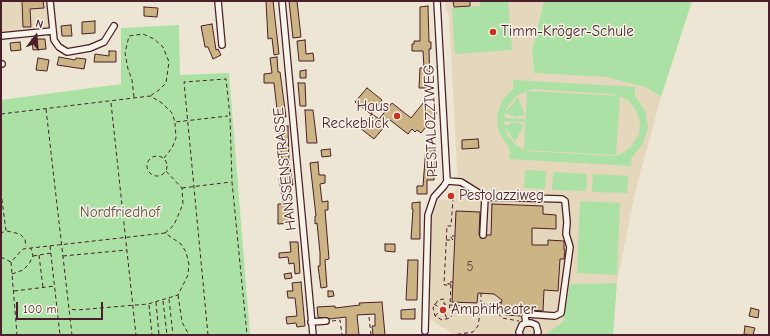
<!DOCTYPE html>
<meta charset="utf-8">
<style>
body{margin:0}
#map{position:relative;width:770px;height:336px;overflow:hidden;background:#eee6d4;font-family:"Comic Neue",sans-serif}
canvas{display:block}
.frame{position:absolute;inset:0;border:2px solid #4a1f2b;pointer-events:none}
.north{position:absolute;left:16px;top:16px;width:40px;height:40px;-webkit-text-stroke:3px #f7f3e8;paint-order:stroke;rotate:16deg;font-size:11px;font-weight:700;line-height:16px;text-align:center;color:#4a1f2b}
.north::after{content:'';display:block;margin:auto;width:14px;height:18px;background:#4a1f2b;clip-path:polygon(50% 0,100% 100%,50% 72%,0 100%)}
.scale{position:absolute;left:16px;top:302px;width:87px;height:18px;box-sizing:border-box;border:2px solid #4a1f2b;border-top:0;padding-left:5px;font-size:12px;line-height:14px;white-space:nowrap;color:#4a1f2b;-webkit-text-stroke:3px #f7f3e8;paint-order:stroke}
</style>
<div id="map">
<canvas width="770" height="336"></canvas>
<div class="frame"></div>
<div class="north">N</div>
<div class="scale">100 m</div>
</div>
<script>
const ctx = document.querySelector('canvas').getContext('2d');
ctx.lineJoin = 'round';
function paint(path, color) {
  ctx.fillStyle = color;
  ctx.fill(path, 'evenodd');
}
function toPath(rows) {
  const path = new Path2D();
  for (const r of rows) {
    if (r.length === 3) {
      path.moveTo(r[0] + r[2], r[1]);
      path.arc(r[0], r[1], r[2], 0, 2 * Math.PI);
      continue;
    }
    path.moveTo(r[0], r[1]);
    for (let i = 2; i < r.length; i += 2) path.lineTo(r[i], r[i + 1]);
  }
  return path;
}
function stroke(path, color, width, dash) {
  ctx.strokeStyle = color;
  ctx.lineWidth = width;
  ctx.lineCap = dash ? 'butt' : 'round';
  ctx.setLineDash(dash || []);
  ctx.stroke(path);
}
function label(font, color, halo, rows, align = 'center') {
  ctx.font = font + ' "Comic Neue",sans-serif';
  ctx.lineWidth = 3;
  ctx.setLineDash([]);
  ctx.textBaseline = 'middle';
  ctx.strokeStyle = halo;
  ctx.fillStyle = color;
  for (const [text, x, y, turn = 0] of rows) {
    ctx.save();
    ctx.translate(x, y);
    ctx.rotate((+turn || 0) * Math.PI / 180);
    ctx.textAlign = isNaN(turn) ? turn : align;
    if (halo) ctx.strokeText(text, 0, 0);
    ctx.fillText(text, 0, 0);
    ctx.restore();
  }
}
const built = toPath([
 [1,1,47,1,49,27,1,33],
 [445,1,544,1,532,50,534,73,605,77,647,87,661,97,634,197,617,283,570,284,563,322,544,335,454,335,428,318,432,211,439,199,449,200,458,187,449,15,446,11]
]);
const green = toPath([
 [508,1,512,50,455,54,452,8,480,6,480,2],
 [544,1,692,1,661,97,646,87,605,77,534,73,532,50],
 [179,25,180,75,229,73,250,335,1,335,1,100,121,84,121,28],
 [513,80,635,87,635,96,645,111,648,128,642,145,631,158,631,166,509,159,510,150,498,130,497,115,503,99,513,89],
 [532,89,612,94,620,96,628,100,636,110,640,122,639,134,631,147,619,155,612,156,526,151,525,150,616,155,620,96,527,91,524,150,516,145,508,136,505,126,515,142,524,125,514,122,505,126,504,121,525,122,525,119,505,118,505,113,516,117,525,115,518,97,506,112,506,109,516,96,520,94],
 [525,170,546,171,545,189,524,188],
 [553,172,587,174,586,191,552,190],
 [593,174,628,176,627,193,592,192],
 [580,201,620,203,617,275,577,273],
 [617,283,613,335,544,335,563,322,570,284]
]);
const building = toPath([
 [22,1,43,1,44,8,30,9,31,27,23,27,22,1],
 [266,1,273,1,279,54,274,55,272,38,268,39,266,1],
 [289,1,297,1,301,37,293,38,289,1],
 [453,1,470,1,470,6,454,7,453,1],
 [428,6,429,42,431,42,431,49,429,49,430,88,419,88,420,68,424,68,423,51,412,51,412,44,414,44,414,41,420,41,420,7,428,6],
 [144,7,158,8,157,17,144,16,144,7],
 [95,21,95,33,82,34,82,22,95,21],
 [212,24,216,50,218,49,221,55,213,59,208,47,205,47,201,26,212,24],
 [71,25,72,36,62,36,61,26,71,25],
 [32,39,45,39,46,49,33,50,32,39],
 [305,40,306,54,313,53,314,61,299,61,297,41,305,40],
 [20,42,21,50,11,51,10,43,20,42],
 [109,51,116,51,116,62,94,62,95,54,109,56,109,51],
 [59,57,75,60,76,58,86,59,84,69,57,65,59,57],
 [277,57,278,72,280,72,286,117,278,118,274,83,264,83,264,74,272,73,270,58,277,57],
 [38,58,49,60,47,71,36,70,38,58],
 [306,70,306,78,300,78,300,71,306,70],
 [298,83,305,83,306,106,300,106,298,83],
 [367,88,382,100,371,114,355,102,367,88],
 [424,102,437,113,421,133,417,130,415,132,412,129,408,134,390,120,374,139,360,128,372,114,379,119,392,103,411,118,424,102],
 [305,110,313,110,317,143,307,143,305,110],
 [288,126,289,163,293,185,289,185,292,223,278,224,278,204,283,204,279,178,284,178,279,132,275,132,274,127,288,126],
 [478,139,479,148,462,149,462,140,478,139],
 [426,147,435,147,434,180,427,180,427,194,417,194,417,186,423,186,426,147],
 [330,149,331,156,322,157,321,150,330,149],
 [318,162,319,175,325,175,325,183,320,184,322,202,328,201,328,210,325,210,329,259,325,260,327,287,321,288,318,266,320,266,320,253,317,223,315,224,315,216,316,216,310,163,318,162],
 [420,202,420,239,411,239,413,209,412,209,412,203,420,202],
 [492,204,543,206,543,214,556,215,556,229,532,228,532,245,548,245,548,240,564,241,564,250,565,250,564,259,560,259,558,291,544,290,543,311,527,310,521,311,521,316,506,315,500,308,502,300,494,294,478,293,477,303,452,302,456,211,480,212,479,235,483,239,487,235,491,235,492,204],
 [290,242,298,242,300,273,295,274,294,263,289,264,288,257,279,258,279,253,291,252,290,242],
 [385,244,395,244,395,252,385,251,385,244],
 [408,260,418,260,417,300,406,300,408,260],
 [291,273,292,278,285,279,284,274,291,273],
 [301,282,305,326,297,327,296,323,287,324,286,317,297,316,295,298,288,298,287,291,293,291,292,283,301,282],
 [328,291,333,291,334,296,328,297,328,291],
 [382,302,385,335,373,335,372,326,375,326,375,314,357,315,359,335,346,335,346,317,329,319,318,317,317,307,335,306,335,308,360,305,359,303,382,302],
 [751,308,759,310,758,318,749,316,751,308],
 [415,309,415,319,401,319,401,310,415,309],
 [745,326,755,328,753,335,744,334,745,326]
]);
const path = toPath([
 [134,97,132,80,128,69,125,53,129,36,143,34,154,39,163,47,169,62,166,83,159,90,150,96],
 [111,103,136,335],
 [46,109,72,335],
 [1,114,150,96,162,103,172,113,175,122,228,116],
 [157,166,10],
 [164,158,172,148,176,138,175,123],
 [182,188,231,182],
 [1,192,6,231,1,233],
 [448,192,453,199,451,226,447,226,444,285,451,285,450,305,481,307,478,326,473,332,453,335],
 [7,231,20,234,25,239,26,247],
 [165,233,174,225,183,204,182,188,165,170],
 [446,240,453,240,450,236,455,236],
 [50,246,60,335],
 [39,255,43,288],
 [33,256,51,253],
 [63,256,127,250],
 [1,257,11,262,23,249,31,248,165,233,181,244,186,252,189,264,188,275,178,295,148,304,77,310,69,309],
 [11,262,17,335],
 [12,274,23,270,29,264,33,256,31,248],
 [451,284,448,284,448,282,453,282],
 [14,291,55,286],
 [481,293,481,306],
 [178,295,182,322,189,335],
 [169,299,173,335],
 [163,301,167,335],
 [156,302,159,335],
 [481,303,493,307,502,318,519,321],
 [434,304,439,307],
 [149,305,152,335],
 [493,307,501,302],
 [454,310,449,310,450,305,444,304,444,299,438,300,433,308,435,316,442,320,450,318,453,314,454,311,454,309],
 [445,314,447,319],
 [435,316,439,312],
 [369,317,371,335],
 [332,321,340,320,342,335],
 [208,335,184,82,226,79,230,116,232,182,247,335]
]);
const minor = toPath([
 [50,1,54,40,59,47,67,52,90,48,104,42,114,26],
 [218,1,222,45],
 [282,1,313,335],
 [1,36,52,31],
 [1,64,2,64],
 [447,181,461,182,485,197,562,199,565,201,567,222,566,234,570,247,561,313,555,316,527,314,525,316,526,323],
 [483,235,485,197],
 [311,322,326,321],
 [425,331,428,215,434,197,444,186,447,181,437,1],
 [520,335,519,332,522,325,526,323,531,323,536,325,538,332,537,335]
]);
const markers = [
 [493,32,4,"#c8321e"],
 [397,116,4,"#c8321e"],
 [451,196,4,"#c8321e"],
 [443,310,4,"#c8321e"]
];
const numberNames = [
 ["5",470,267]
];
const poiNames = [
 ["Timm-Kröger-Schule",501,32],
 ["Haus",389,107,"right"],
 ["Reckeblick",389,124,"right"],
 ["Pestolazziweg",459,196],
 ["Amphitheater",451,310]
];
const streetNames = [
 ["PESTALOZZIWEG",431,121,-92],
 ["HANSSENSTRASSE",285,169,-96]
];
const parkNames = [
 ["Nordfriedhof",120,213]
];
paint(built, '#e4d7bc');
paint(green, '#abe1a4');
paint(building, '#ccb484');
stroke(building, '#4a1f2b', 1);
stroke(minor, '#4a1f2b', 8);
stroke(path, '#4a1f2b', 1, [4, 3]);
stroke(minor, '#f7f3e8', 5.5);
for (const [x, y, r, color] of markers) {
  const dot = new Path2D();
  dot.arc(x, y, r, 0, 2 * Math.PI);
  ctx.fillStyle = color;
  ctx.fill(dot);
  stroke(dot, '#f7f3e8', 1.5);
}
label('13px', '#6a4441', null, numberNames);
label('15px', '#4a1f2b', '#f7f3e8', poiNames, 'left');
label('15px', '#4a1f2b', '#f7f3e8', streetNames);
label('15px', '#625049', '#f7f3e8', parkNames);
</script>
